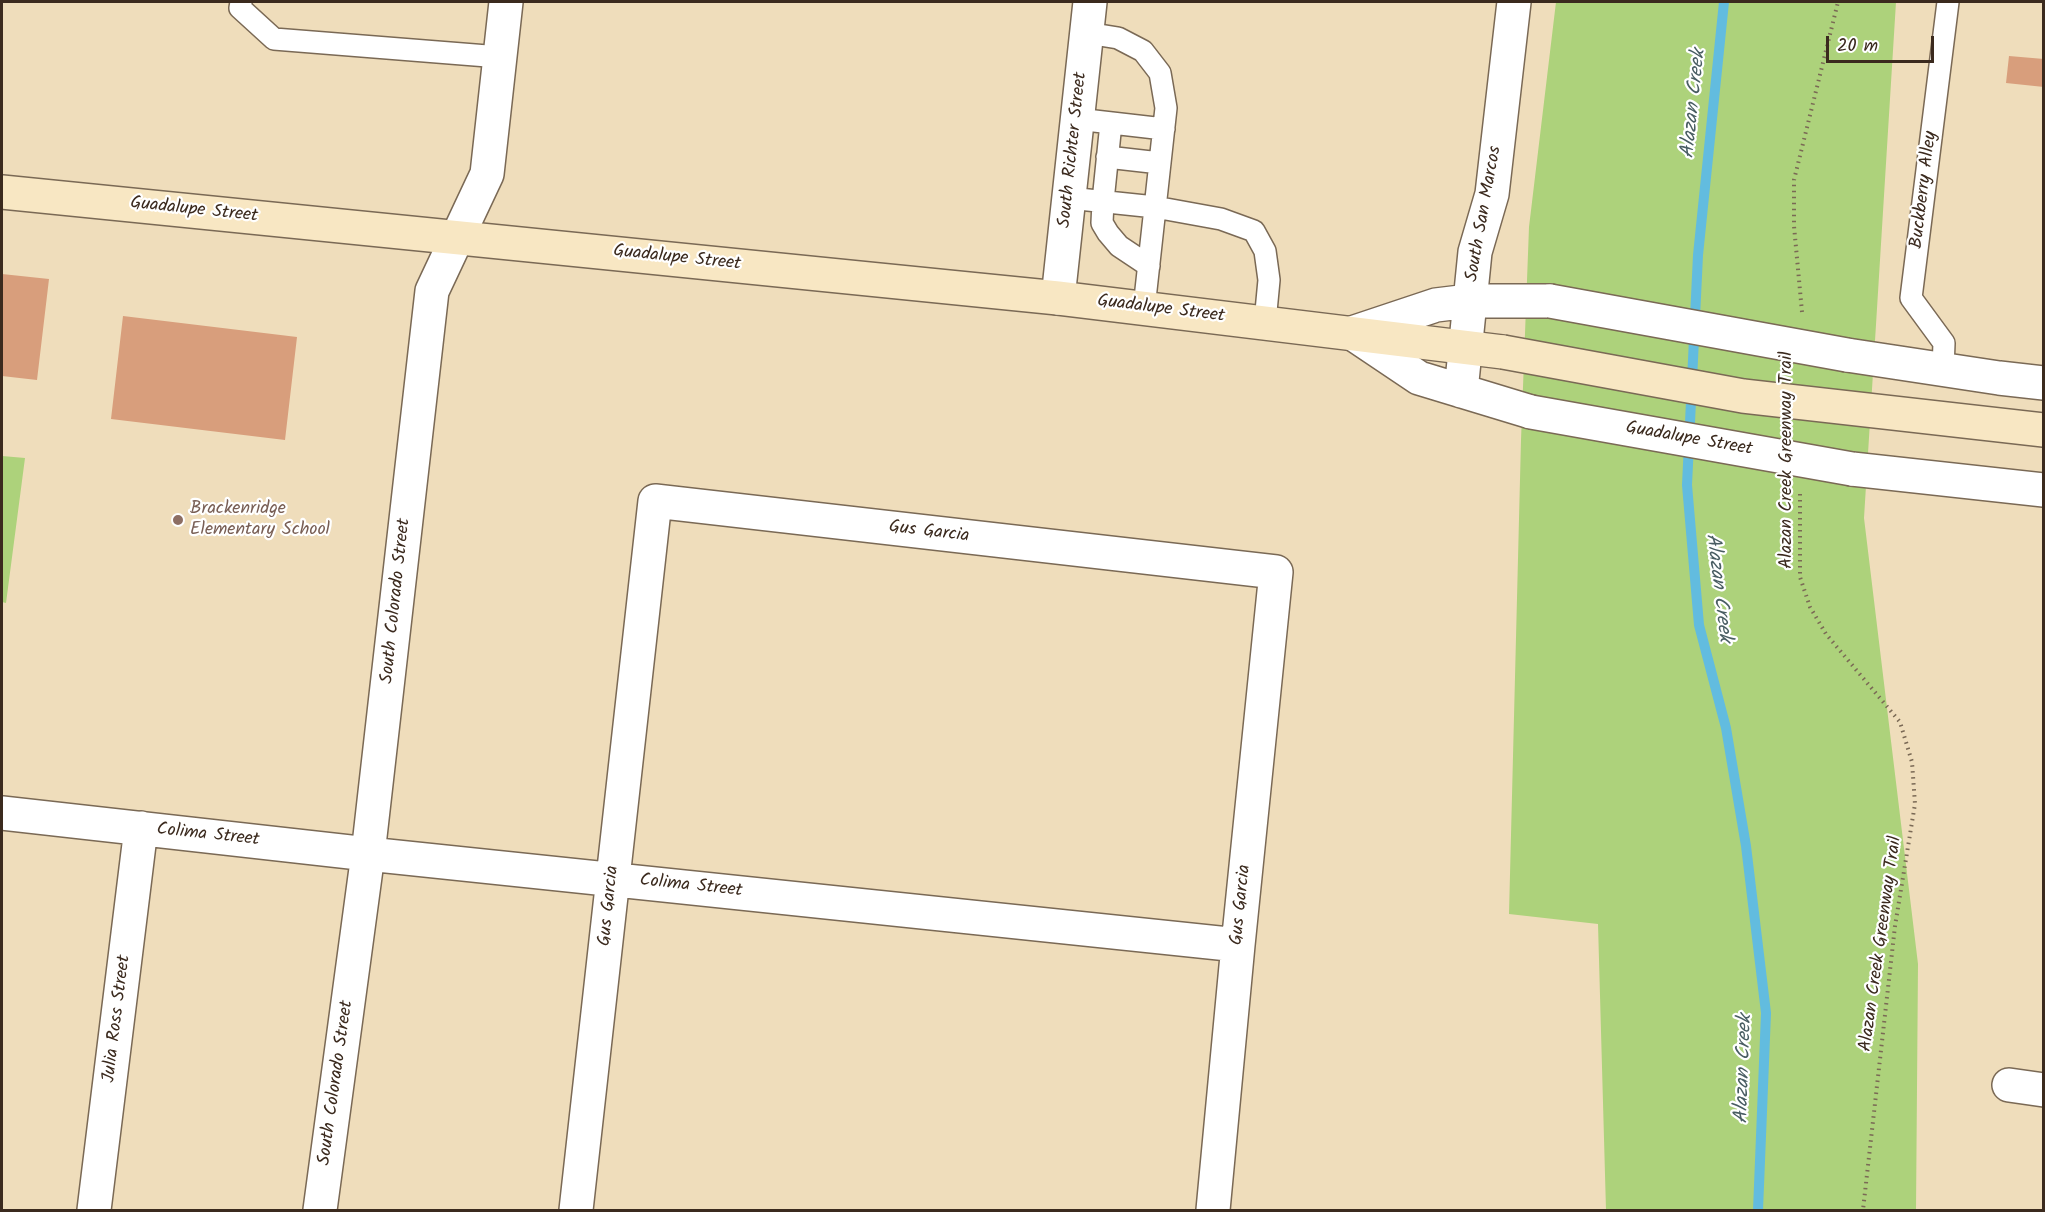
<!DOCTYPE html>
<style>
body{margin:0}
#map{position:relative;width:2045px;height:1212px;overflow:hidden;background:#efddbb;font-family:Kalam,sans-serif}
canvas{display:block}
.frame{position:absolute;inset:0;border:3px solid #3b2a1e;pointer-events:none}
.scale{position:absolute;left:1826px;top:36px;width:108px;height:27px;box-sizing:border-box;border:3px solid #3b2a1e;border-top:0;padding-left:8px;font-size:18px;line-height:21px;white-space:nowrap;color:#3b2a1e;-webkit-text-stroke:4px #fff;paint-order:stroke}
</style>
<div id="map">
<canvas width="2045" height="1212"></canvas>
<div class="frame"></div>
<div class="scale">20 m</div>
</div>
<script>
const ctx = document.querySelector('canvas').getContext('2d');
ctx.lineJoin = 'round';
function paint(path, color) {
  ctx.fillStyle = color;
  ctx.fill(path, 'evenodd');
}
function toPath(rows) {
  const path = new Path2D();
  for (const r of rows) {
    path.moveTo(r[0], r[1]);
    for (let i = 2; i < r.length; i += 2) path.lineTo(r[i], r[i + 1]);
  }
  return path;
}
function stroke(path, color, width, dash) {
  ctx.strokeStyle = color;
  ctx.lineWidth = width;
  ctx.lineCap = dash ? 'butt' : 'round';
  ctx.setLineDash(dash || []);
  ctx.stroke(path);
}
function label(font, color, halo, rows, align = 'center') {
  ctx.font = font + ' Kalam,sans-serif';
  ctx.lineWidth = 4.5;
  ctx.setLineDash([]);
  ctx.textBaseline = 'middle';
  ctx.strokeStyle = halo;
  ctx.fillStyle = color;
  for (const [text, x, y, turn = 0] of rows) {
    ctx.save();
    ctx.translate(x, y);
    ctx.rotate((+turn || 0) * Math.PI / 180);
    ctx.textAlign = isNaN(turn) ? turn : align;
    if (halo) ctx.strokeText(text, 0, 0);
    ctx.fillText(text, 0, 0);
    ctx.restore();
  }
}
const green = toPath([
 [1556,2,1896,2,1864,518,1918,964,1916,1210,1606,1210,1598,924,1509,914,1521,440,1529,227],
 [2,456,25,458,6,603,2,602]
]);
const stream = toPath([
 [1724,2,1698,255,1687,485,1699,625,1726,728,1746,846,1766,1013,1758,1210]
]);
const building = toPath([
 [2009,56,2044,59,2044,87,2006,83],
 [2,274,49,279,37,380,2,376],
 [123,316,297,337,285,440,111,419]
]);
const path = toPath([
 [1802,312,1794,226,1794,180,1838,2],
 [1800,494,1800,577,1810,607,1826,634,1900,722,1912,762,1915,804,1895,926,1863,1210]
]);
const service = toPath([
 [241,2,240,8,274,39,500,57],
 [1087,33,1118,38,1143,51,1160,73,1166,108,1144,308],
 [1077,119,1164,129],
 [1111,123,1103,201,1102,223,1108,233,1119,246,1149,266],
 [1107,157,1160,163],
 [1069,198,1155,207,1221,219,1254,231,1265,251,1269,280,1265,322],
 [1943,369,1944,343,1911,298,1948,2]
]);
const minor = toPath([
 [1058,298,1090,2],
 [1352,333,1436,305,1469,301,1550,301],
 [1352,333,1419,378,1531,412],
 [1847,355,1999,378,2044,383],
 [1461,391,1475,252,1492,194,1514,2],
 [1852,469,2044,490],
 [2,813,368,854,1238,945],
 [2009,1085,2044,1090],
 [94,1210,141,828],
 [320,1210,368,854,432,291,487,174,506,2],
 [576,1210,655,501,1276,572,1238,945,1213,1210]
]);
const secondary = toPath([
 [2,192,1058,298,1503,352]
]);
const minorBridge = toPath([
 [1550,301,1847,355],
 [1531,412,1852,469]
]);
const secondaryBridge = toPath([
 [1503,352,1743,396,2044,430]
]);
const markers = [
 [178,520,6,"#8d6e63"]
];
const streetNames = [
 ["South Richter Street",1074,150,-84],
 ["Buckberry Alley",1925,190,-83],
 ["Guadalupe Street",194,211,6],
 ["South San Marcos",1485,214,-80],
 ["Guadalupe Street",677,259,6],
 ["Guadalupe Street",1161,310,7],
 ["Guadalupe Street",1689,440,10],
 ["Alazan Creek Greenway Trail",1788,460,-90],
 ["Gus Garcia",929,533,7],
 ["South Colorado Street",397,601,-84],
 ["Colima Street",208,836,6],
 ["Colima Street",691,887,6],
 ["Gus Garcia",1242,905,-84],
 ["Gus Garcia",610,906,-84],
 ["Alazan Creek Greenway Trail",1882,944,-82],
 ["Julia Ross Street",118,1019,-83],
 ["South Colorado Street",337,1083,-82]
];
const educationNames = [
 ["Brackenridge",190,510],
 ["Elementary School",190,531]
];
const waterNames = [
 ["Alazan Creek",1695,104,-84],
 ["Alazan Creek",1717,588,83],
 ["Alazan Creek",1745,1069,-88]
];
paint(green, '#add27b');
stroke(stream, '#62bcdf', 10);
paint(building, '#d89e7c');
stroke(service, '#7a6955', 24);
stroke(minor, '#7a6955', 36);
stroke(secondary, '#7a6955', 36);
stroke(path, '#7a6955', 4, [1.5, 4.5]);
stroke(service, '#fff', 21);
stroke(minor, '#fff', 33);
stroke(secondary, '#f8e7c3', 33);
stroke(minorBridge, '#7a6955', 36, []);
stroke(secondaryBridge, '#7a6955', 36, []);
stroke(minorBridge, '#fff', 33);
stroke(secondaryBridge, '#f8e7c3', 33);
for (const [x, y, r, color] of markers) {
  const dot = new Path2D();
  dot.arc(x, y, r, 0, 2 * Math.PI);
  ctx.fillStyle = color;
  ctx.fill(dot);
  stroke(dot, '#fff', 2);
}
label('18px', '#3b2a1e', '#fff', streetNames);
label('18px', '#785e54', '#fff', educationNames, 'left');
label('italic 20px', '#495d62', '#fff', waterNames);
</script>
